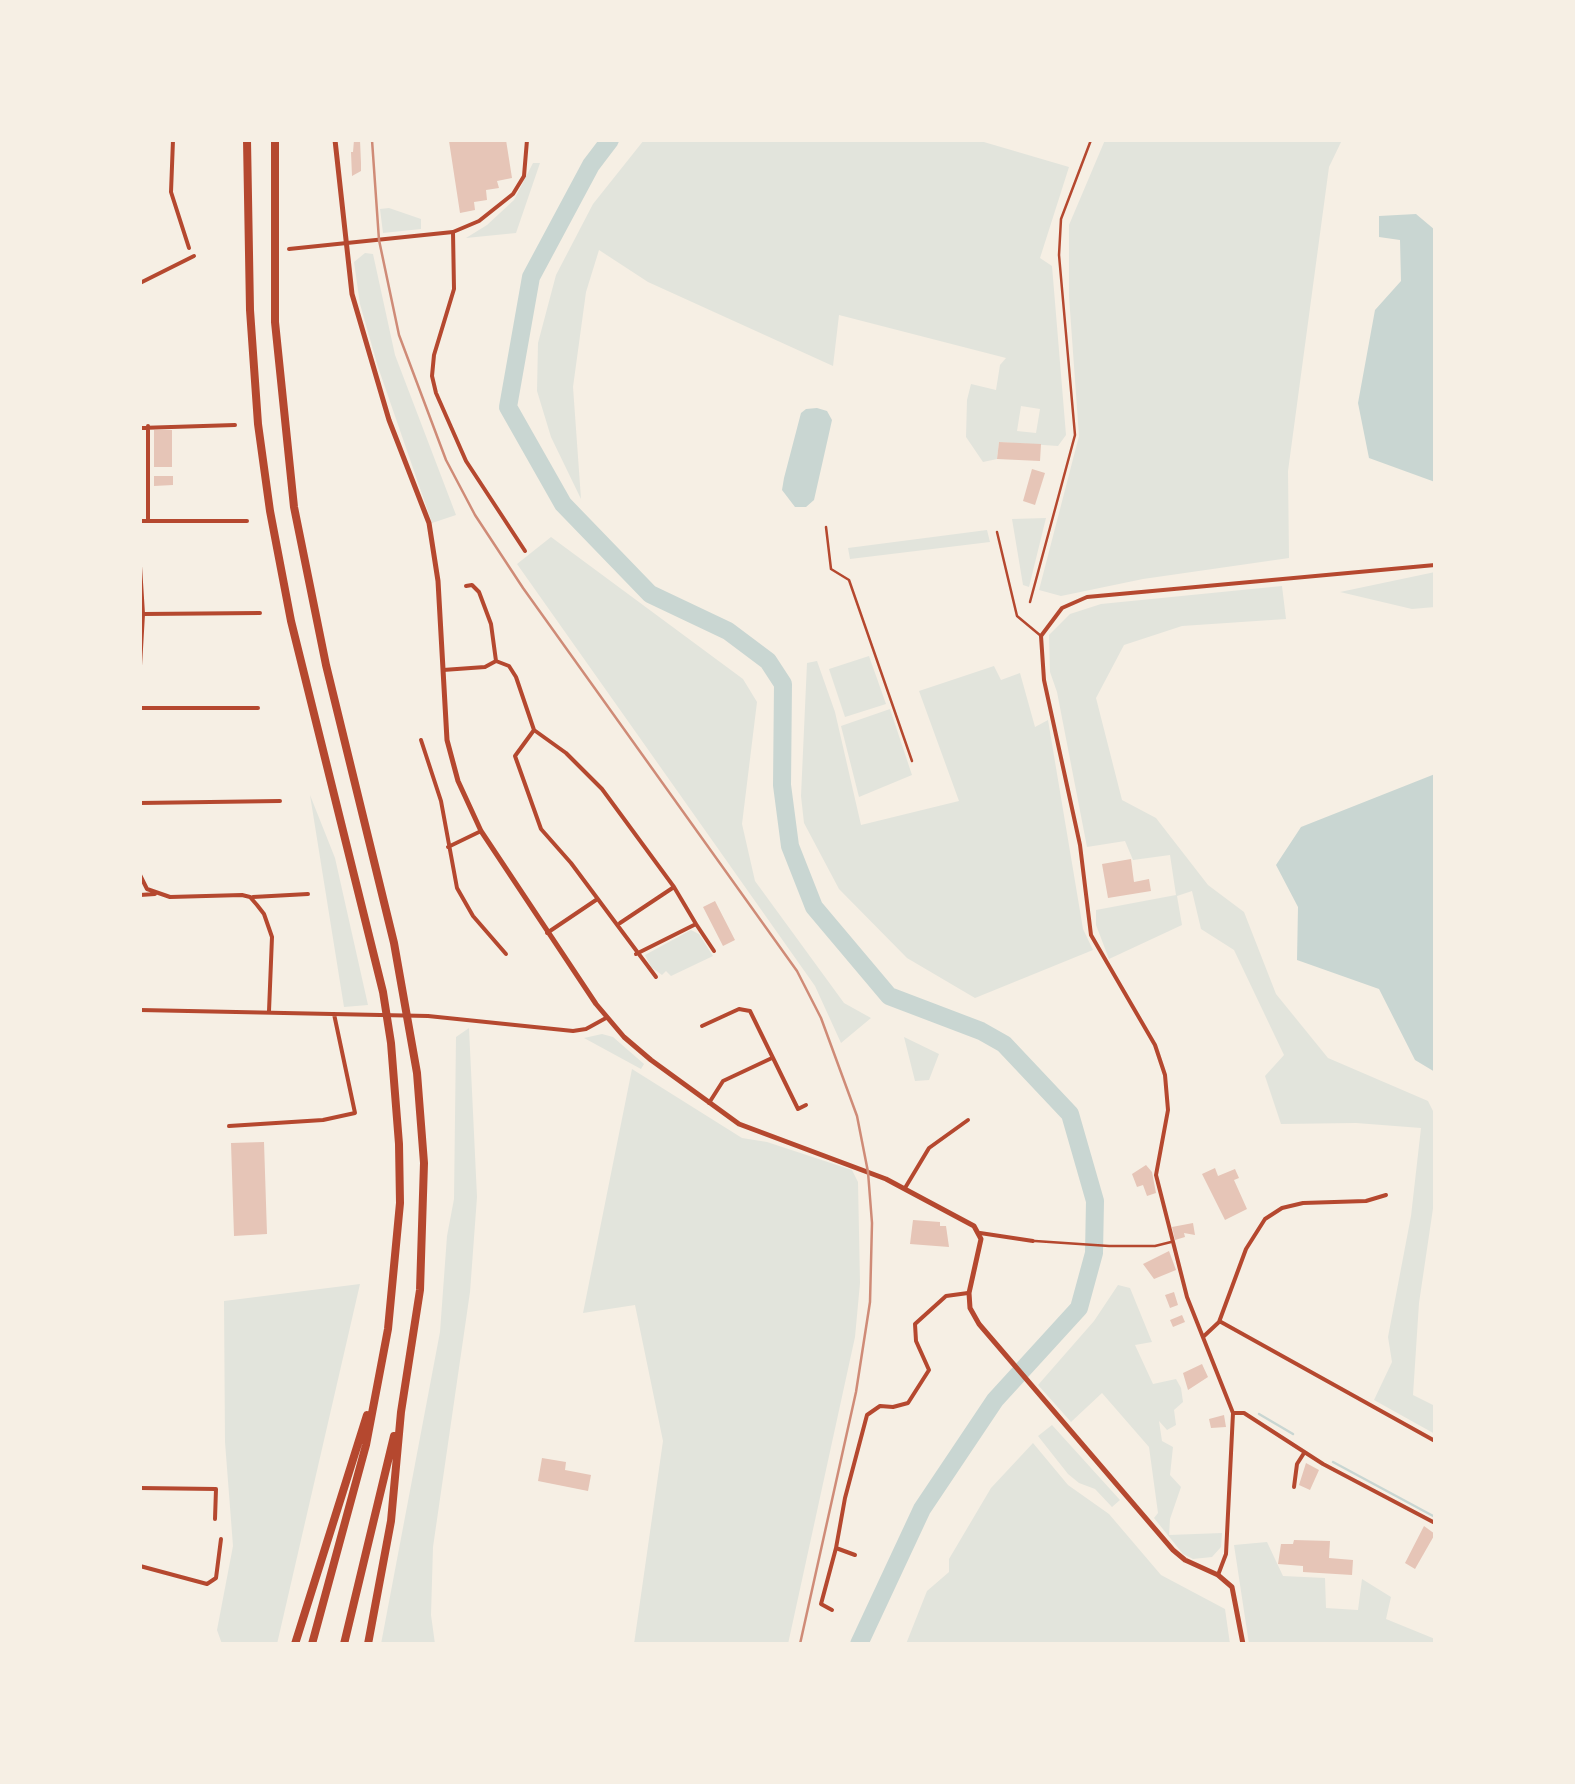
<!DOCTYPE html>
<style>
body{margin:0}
#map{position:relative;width:1575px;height:1784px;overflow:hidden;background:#f6efe4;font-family:"PT Sans",sans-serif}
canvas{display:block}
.frame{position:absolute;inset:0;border:142px solid #f6efe4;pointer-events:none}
</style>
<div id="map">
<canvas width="1575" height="1784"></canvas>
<div class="frame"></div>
</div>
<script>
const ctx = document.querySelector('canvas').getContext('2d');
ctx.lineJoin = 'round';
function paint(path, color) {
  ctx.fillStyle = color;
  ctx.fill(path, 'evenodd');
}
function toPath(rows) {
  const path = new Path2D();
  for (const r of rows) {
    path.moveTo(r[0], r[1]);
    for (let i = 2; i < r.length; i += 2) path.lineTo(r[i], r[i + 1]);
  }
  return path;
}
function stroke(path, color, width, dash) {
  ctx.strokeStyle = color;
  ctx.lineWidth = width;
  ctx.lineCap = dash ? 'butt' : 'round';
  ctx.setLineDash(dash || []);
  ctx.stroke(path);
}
const green = toPath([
 [644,140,977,140,1069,167,1040,258,1052,266,1066,435,1058,446,999,442,997,459,983,462,966,437,967,400,971,384,996,390,1000,365,1006,358,839,315,833,366,648,282,599,250,586,292,573,387,581,499,551,437,537,391,538,343,556,275,593,204],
 [1021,406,1040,409,1036,433,1017,431],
 [1105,140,1342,140,1329,167,1288,471,1289,558,1143,579,1061,596,1039,590,1079,436,1069,296,1069,225],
 [533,163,540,163,516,233,466,238,487,225,514,200],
 [389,208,421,219,421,229,383,233,380,209],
 [365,253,373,254,395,355,456,515,432,523,378,367,360,304,354,262],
 [1046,518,1029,587,1023,585,1012,519],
 [987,530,990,542,850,559,848,548],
 [551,537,743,679,757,702,742,824,755,881,844,1003,871,1018,841,1043,815,986,517,564],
 [1435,572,1435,607,1412,609,1340,592],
 [1282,586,1286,619,1182,626,1124,645,1096,698,1122,800,1156,818,1208,885,1244,912,1276,994,1328,1058,1428,1101,1435,1115,1435,1195,1419,1303,1413,1395,1435,1406,1435,1434,1374,1400,1392,1362,1388,1337,1411,1216,1421,1128,1356,1123,1281,1124,1265,1076,1284,1055,1234,950,1201,929,1192,891,1177,896,1182,925,1109,959,1096,925,1096,910,1176,895,1170,855,1133,860,1125,841,1087,847,1057,692,1050,672,1049,635,1070,614,1101,604],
 [869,656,886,704,845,717,829,669],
 [817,661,835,712,861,825,959,801,919,691,994,666,1001,680,1020,673,1035,727,1048,720,1083,929,1093,950,975,998,907,958,839,889,804,823,801,796,807,663],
 [890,709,912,775,859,797,841,726],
 [310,795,335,858,368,1005,344,1007],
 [691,930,699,934,713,956,671,976,666,971,662,975,651,967,645,955],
 [469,1028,477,1197,470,1292,433,1547,431,1615,435,1644,381,1644,440,1332,447,1236,454,1199,456,1037],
 [602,1034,613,1037,644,1064,641,1069,584,1038],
 [904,1037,939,1054,929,1080,915,1081],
 [632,1069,742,1138,767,1142,852,1170,858,1182,860,1283,855,1337,788,1644,634,1644,663,1441,635,1305,583,1313],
 [360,1284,277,1644,222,1644,217,1630,233,1546,225,1442,224,1301],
 [1118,1285,1130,1288,1152,1342,1135,1345,1153,1384,1176,1379,1181,1388,1183,1402,1174,1410,1176,1425,1167,1430,1159,1421,1162,1441,1173,1447,1170,1475,1181,1487,1170,1519,1169,1535,1222,1533,1221,1547,1212,1557,1193,1559,1183,1554,1154,1518,1158,1513,1149,1447,1102,1393,1071,1422,1038,1385,1094,1321],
 [1052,1425,1120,1500,1112,1507,1095,1489,1079,1483,1068,1474,1038,1436],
 [1033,1443,1068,1485,1109,1514,1161,1575,1225,1609,1230,1644,906,1644,927,1591,949,1572,949,1559,991,1488],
 [1267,1542,1283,1576,1325,1578,1326,1608,1358,1610,1362,1579,1391,1597,1386,1619,1435,1639,1435,1644,1249,1644,1234,1545]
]);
const water = toPath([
 [1416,214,1435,230,1435,482,1369,458,1358,403,1375,310,1401,281,1400,240,1379,237,1379,216],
 [817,408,827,411,832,420,828,438,814,500,806,507,795,507,782,490,784,478,801,413,806,409],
 [1435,774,1435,1072,1415,1060,1379,989,1297,960,1298,907,1276,865,1301,827]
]);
const stream = toPath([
 [1259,1414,1293,1434],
 [1333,1462,1435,1517]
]);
const river = toPath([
 [610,140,591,165,531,277,508,407,563,504,650,594,728,631,768,661,783,684,782,785,790,846,814,907,889,996,981,1031,1004,1044,1070,1114,1095,1201,1094,1253,1079,1308,995,1400,922,1509,859,1644]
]);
const building = toPath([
 [354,140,360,140,361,163,361,171,352,176,351,152,353,152],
 [506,140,512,178,497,181,499,188,486,190,487,200,474,202,475,210,460,213,449,141],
 [154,430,172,430,172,467,154,467],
 [999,442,1041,444,1040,461,997,459],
 [1032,469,1045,473,1035,505,1023,501],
 [154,476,173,476,173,485,154,486],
 [1131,859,1134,882,1149,879,1151,891,1108,898,1102,864],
 [715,901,735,940,723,946,703,907],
 [264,1142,267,1234,234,1236,231,1143],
 [1146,1165,1152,1172,1156,1193,1147,1196,1143,1185,1137,1187,1132,1174],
 [1215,1168,1218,1176,1235,1169,1239,1178,1234,1180,1247,1209,1225,1220,1202,1174],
 [913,1220,940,1222,940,1226,946,1226,949,1247,910,1244],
 [1193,1223,1195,1235,1184,1233,1185,1237,1175,1240,1172,1227],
 [1169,1251,1176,1270,1154,1279,1143,1264],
 [1174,1292,1178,1305,1170,1308,1165,1295],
 [1182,1315,1185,1322,1173,1327,1170,1320],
 [1202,1364,1208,1377,1188,1390,1183,1373],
 [1224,1415,1226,1427,1211,1428,1209,1419],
 [542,1458,566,1462,565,1470,591,1475,588,1491,538,1481],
 [1306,1463,1319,1470,1310,1490,1299,1485],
 [1424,1526,1435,1534,1415,1569,1405,1563],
 [1294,1540,1330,1541,1329,1558,1353,1560,1352,1575,1303,1572,1303,1566,1278,1564,1281,1544,1293,1544]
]);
const path = toPath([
 [826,527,831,569,849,580,912,761]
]);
const service = toPath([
 [997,532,1017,616,1041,636],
 [1030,602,1075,435,1059,255,1061,219,1091,140]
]);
const pedestrian = toPath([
 [1035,1241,1109,1246,1155,1246,1171,1242]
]);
const minor = toPath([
 [173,140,171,192,189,248],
 [453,232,454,289,434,355,432,376,436,393,466,461,525,551],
 [289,249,453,232,479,221,513,194,524,176,527,140],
 [140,283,194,256],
 [140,428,235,425],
 [140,521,247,521],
 [148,521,148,426],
 [140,566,143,614,140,666],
 [466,586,472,585,479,592,491,624,496,661],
 [143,614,260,613],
 [443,670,485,667,496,661,509,666,516,677,534,730,566,753,602,789,674,887,696,924,636,954],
 [140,708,258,708],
 [534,730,515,756,541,829,571,863,656,977],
 [421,740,441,801,457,888,473,916,506,954],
 [140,803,280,801],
 [448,847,479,832],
 [140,875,147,889,170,897,242,895,250,897,257,905,264,914,272,937,269,1011],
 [140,895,155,894],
 [253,897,308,894],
 [620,923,674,887],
 [696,924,714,951],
 [547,933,596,900],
 [140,1010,428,1016,573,1031,586,1029,606,1018],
 [702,1026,739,1009,750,1011,798,1109,806,1105],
 [709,1103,723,1081,772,1058],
 [229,1126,323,1120,355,1113,334,1014],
 [905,1188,929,1148,968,1120],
 [980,1233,1033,1241],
 [1221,1322,1435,1441],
 [1203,1337,1219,1322,1246,1249,1265,1219,1282,1208,1303,1203,1366,1201,1386,1195],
 [1233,1413,1244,1413,1323,1464,1435,1523],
 [1294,1487,1297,1464,1304,1453],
 [140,1488,216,1489,215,1519],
 [855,1555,836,1548,845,1498,867,1415,880,1406,893,1407,908,1403,929,1370,916,1341,915,1324,946,1296,968,1293],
 [140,1566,207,1584,216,1578,221,1539],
 [1218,1575,1226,1554,1233,1413,1187,1297,1156,1175,1168,1110,1165,1075,1155,1045,1091,935,1080,845,1044,680,1041,636,1062,608,1087,597,1435,565],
 [832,1610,821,1604,836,1548]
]);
const tertiary = toPath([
 [335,140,352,294,389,420,429,523,438,581,447,740,458,781,481,831,596,1004,624,1037,651,1060,739,1124,886,1179,974,1226,981,1239,969,1293,970,1308,979,1324,1173,1550,1185,1560,1218,1575,1232,1587,1243,1644]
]);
const motorway = toPath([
 [247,140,250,310,258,424,270,511,291,621,383,992,391,1043,399,1144,400,1203,388,1329,366,1445,312,1644],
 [275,140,275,322,294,507,326,665,394,943,417,1073,424,1163,420,1290,401,1412,391,1521,368,1644],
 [295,1644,367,1415],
 [344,1644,394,1436]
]);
const rail = toPath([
 [372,140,379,240,399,335,446,460,475,515,523,588,797,971,821,1018,857,1116,868,1172,872,1223,870,1302,856,1392,800,1644]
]);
paint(green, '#e2e4dc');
paint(water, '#c9d6d2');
stroke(stream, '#c9d6d2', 2.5);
stroke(river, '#c9d6d2', 18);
paint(building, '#e6c5b7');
stroke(path, '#b5482f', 2.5);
stroke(service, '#b5482f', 2.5);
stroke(pedestrian, '#b5482f', 2.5);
stroke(minor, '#b5482f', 4);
stroke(tertiary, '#b5482f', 5);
stroke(motorway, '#b5482f', 8);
stroke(rail, '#cf8b77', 2.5);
</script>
